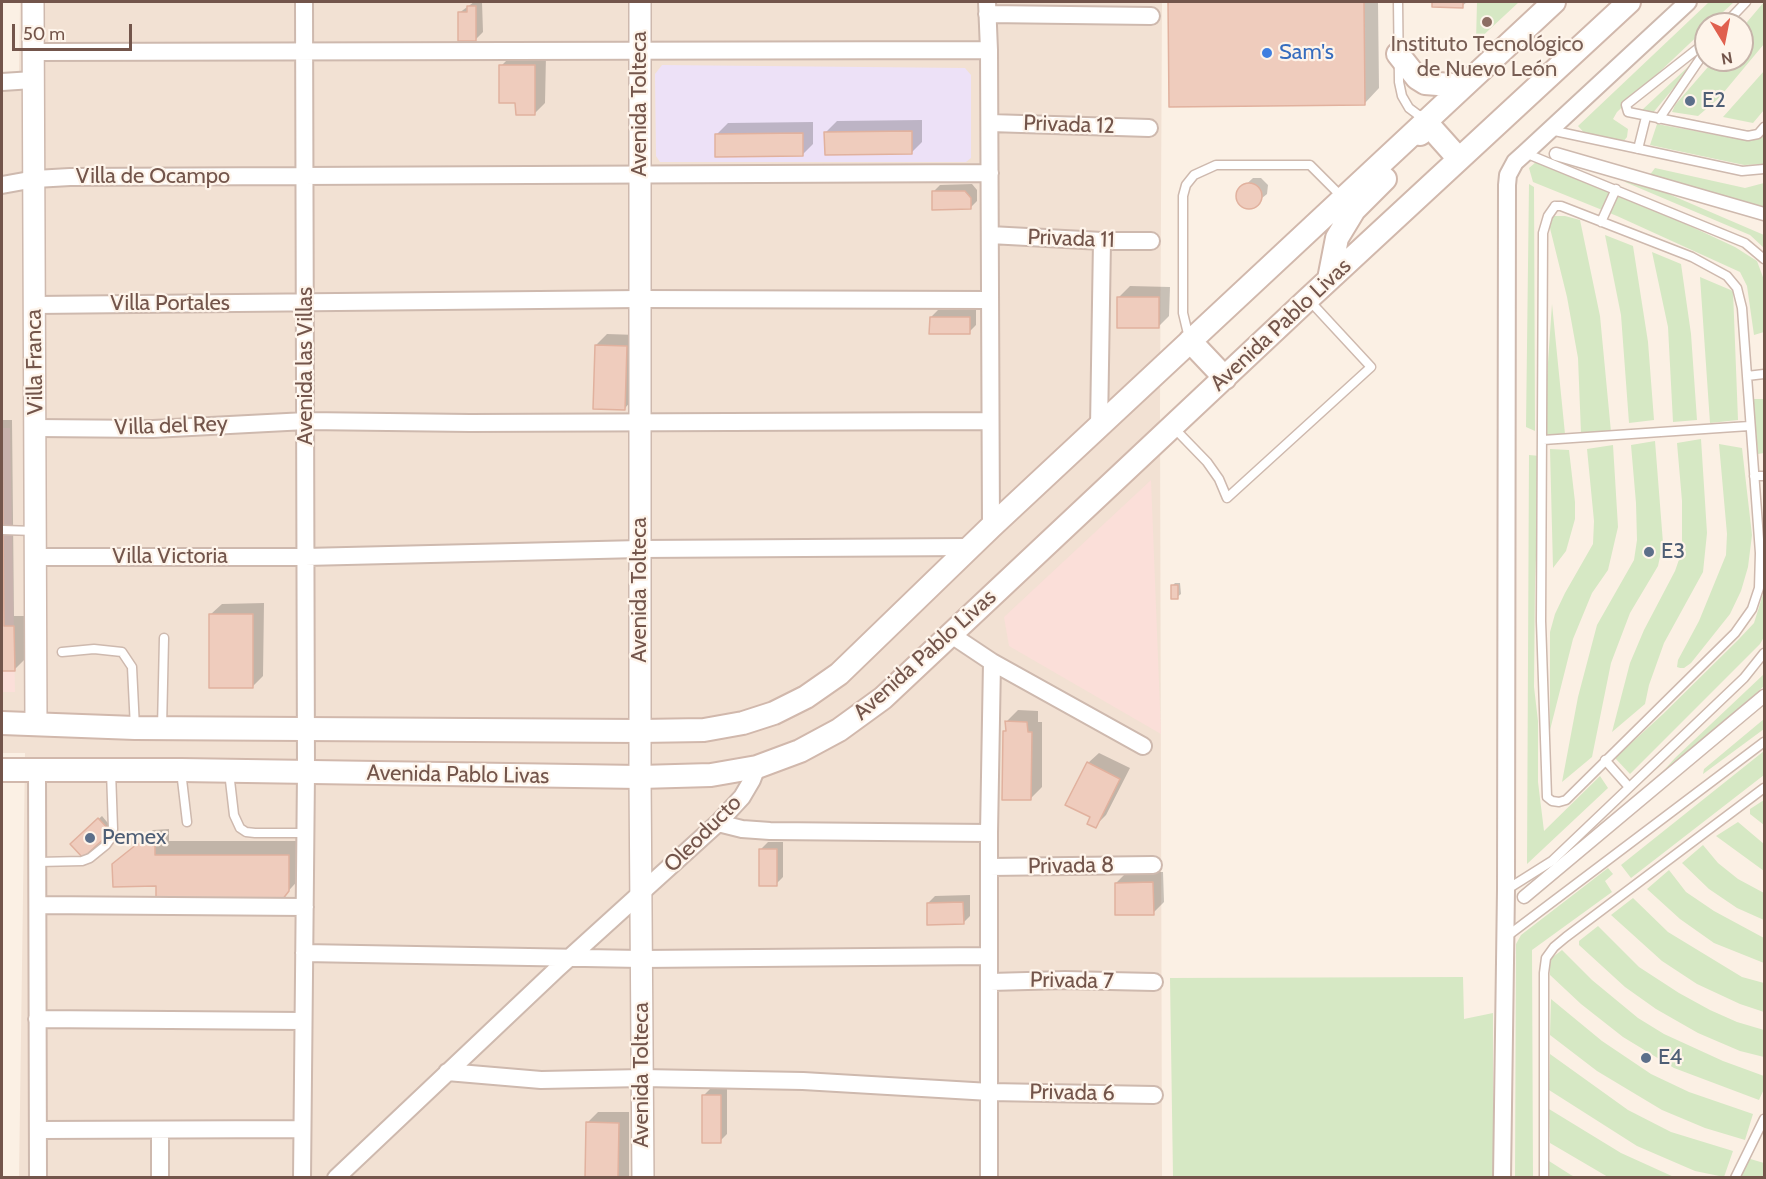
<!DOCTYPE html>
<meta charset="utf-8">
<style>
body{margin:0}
#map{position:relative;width:1766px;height:1179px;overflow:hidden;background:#fbf0e4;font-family:Cabin,sans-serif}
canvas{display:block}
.frame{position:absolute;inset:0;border:3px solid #73554b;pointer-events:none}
.north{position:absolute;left:1694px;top:12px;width:60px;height:60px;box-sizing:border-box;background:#fef4ea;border:2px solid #c6b4aa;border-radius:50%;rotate:170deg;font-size:16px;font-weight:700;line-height:24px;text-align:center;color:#73554b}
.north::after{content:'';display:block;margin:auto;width:21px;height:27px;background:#e0604f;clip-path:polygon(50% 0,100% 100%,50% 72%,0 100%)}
.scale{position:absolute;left:12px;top:24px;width:120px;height:27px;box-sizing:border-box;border:3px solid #73554b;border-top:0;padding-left:8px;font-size:18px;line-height:21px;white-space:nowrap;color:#73554b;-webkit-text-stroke:4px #fef4ea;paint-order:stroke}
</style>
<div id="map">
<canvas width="1766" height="1179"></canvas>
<div class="frame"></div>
<div class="north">N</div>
<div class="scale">50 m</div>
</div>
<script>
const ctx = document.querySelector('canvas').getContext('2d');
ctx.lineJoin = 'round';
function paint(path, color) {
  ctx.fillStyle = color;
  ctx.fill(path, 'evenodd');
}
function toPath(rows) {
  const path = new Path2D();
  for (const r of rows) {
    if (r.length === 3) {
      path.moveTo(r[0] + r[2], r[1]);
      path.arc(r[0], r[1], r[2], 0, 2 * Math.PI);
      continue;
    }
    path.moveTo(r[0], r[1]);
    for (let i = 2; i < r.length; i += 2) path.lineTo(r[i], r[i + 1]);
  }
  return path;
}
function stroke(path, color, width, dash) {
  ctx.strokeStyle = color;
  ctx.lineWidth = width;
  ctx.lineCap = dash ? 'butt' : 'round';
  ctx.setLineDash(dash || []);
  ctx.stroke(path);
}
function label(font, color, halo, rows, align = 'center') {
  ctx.font = font + ' Cabin,sans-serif';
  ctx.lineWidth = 4.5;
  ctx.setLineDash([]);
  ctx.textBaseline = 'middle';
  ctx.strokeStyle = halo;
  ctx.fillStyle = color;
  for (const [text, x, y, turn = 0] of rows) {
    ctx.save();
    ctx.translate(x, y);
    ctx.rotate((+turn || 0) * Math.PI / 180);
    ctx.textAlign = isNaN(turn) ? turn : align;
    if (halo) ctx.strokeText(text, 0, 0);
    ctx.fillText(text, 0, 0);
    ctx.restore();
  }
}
const residential = toPath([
 [20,2,1162,2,1160,409,1162,1177,19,1177,25,753,2,753,2,77,19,76]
]);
const commercial = toPath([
 [2,428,10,428,15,692,2,692],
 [1151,480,1161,734,1009,646,1004,617]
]);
const education = toPath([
 [662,65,965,68,971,75,971,158,966,162,660,162,656,156,655,74]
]);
const green = toPath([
 [1477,2,1519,2,1476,42],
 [1709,2,1734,2,1710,24,1706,24,1706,28,1617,112,1613,119,1628,129,1627,137,1623,142,1587,136,1578,126],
 [1764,2,1764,44,1719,98,1698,116,1672,112,1675,105,1714,60,1742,60,1742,28],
 [1690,65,1690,68,1652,114,1641,111],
 [1764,71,1764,110,1753,123,1723,117],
 [1657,124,1749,141,1764,134,1764,164,1744,165,1650,145],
 [1536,162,1632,199,1735,247,1757,261,1764,280,1764,332,1754,335,1747,286,1740,272,1617,216,1533,182,1529,168],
 [1655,168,1745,188,1764,183,1764,208,1649,176],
 [1629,177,1764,235,1764,248,1750,235,1625,182],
 [1529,184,1534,187,1535,431,1526,427],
 [1547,216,1565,216,1580,220,1600,316,1611,432,1581,433,1578,358,1567,297],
 [1605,235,1633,246,1648,342,1654,420,1629,423,1621,315],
 [1652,252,1681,264,1691,334,1697,420,1673,422,1668,327],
 [1700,277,1733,291,1738,420,1710,423],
 [1552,304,1565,434,1543,435],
 [1753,399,1764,399,1764,453,1758,454],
 [1701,439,1707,533,1703,572,1664,643,1649,685,1645,704,1612,732,1630,663,1644,630,1675,571,1682,551,1682,501,1677,443],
 [1655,441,1663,543,1658,566,1630,613,1611,663,1592,757,1562,782,1578,697,1597,625,1634,560,1637,540,1636,503,1631,445],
 [1719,444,1742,448,1752,535,1748,567,1741,591,1730,614,1691,663,1684,668,1680,668,1677,667,1678,660,1699,621,1726,555,1727,534],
 [1613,445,1618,527,1608,570,1592,593,1573,639,1550,730,1550,632,1555,614,1565,593,1593,544,1594,521,1587,449],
 [1550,449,1569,450,1575,502,1575,519,1566,551,1553,568],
 [1529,455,1540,456,1535,583,1534,687,1538,721,1538,782,1544,831,1600,776,1608,788,1527,864],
 [1764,591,1764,637,1760,644,1630,774,1615,758,1663,714,1738,640,1754,623],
 [1764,674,1764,686,1652,787,1649,787,1675,758],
 [1764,719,1764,729,1703,774,1704,769],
 [1764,751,1764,775,1631,878,1621,865],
 [1764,800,1764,825,1750,814,1750,809],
 [1738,822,1764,844,1764,871,1716,836],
 [1703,845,1718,863,1738,879,1764,893,1764,920,1737,908,1709,889,1682,863],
 [1608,868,1613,874,1605,881,1612,892,1532,950,1533,1177,1515,1177,1516,944,1521,935],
 [1669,870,1686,892,1714,911,1764,938,1764,963,1714,943,1680,919,1647,889],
 [1633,898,1668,932,1742,977,1764,983,1764,1012,1740,1004,1697,984,1662,961,1611,915],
 [1598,926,1639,967,1679,993,1710,1010,1737,1022,1764,1030,1764,1057,1740,1051,1698,1033,1656,1009,1625,987,1579,945,1579,941],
 [1562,950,1592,980,1638,1018,1664,1034,1723,1061,1764,1076,1764,1089,1759,1100,1674,1068,1623,1037,1581,1004,1550,975,1549,960],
 [1463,977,1464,1019,1493,1013,1493,1177,1173,1177,1170,978],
 [1551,999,1602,1041,1651,1074,1689,1092,1753,1114,1745,1140,1705,1128,1662,1110,1597,1071,1550,1035],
 [1550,1054,1628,1110,1671,1132,1733,1151,1724,1177,1695,1171,1637,1146,1549,1090],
 [1549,1109,1621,1153,1674,1177,1608,1177,1550,1143],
 [1747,1158,1764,1163,1764,1177,1740,1178],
 [1549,1161,1571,1175,1575,1177,1549,1177]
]);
const shadow = toPath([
 [474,2,482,2,483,32,476,39,459,13],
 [1170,2,1378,2,1379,88,1365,103,1170,105],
 [1433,2,1467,2,1462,6,1433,6],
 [512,55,546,55,545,103,534,114,517,101,501,66],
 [922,120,922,142,912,152,826,132,837,121],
 [813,122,813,144,802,155,717,134,728,123],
 [1253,178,1261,178,1268,185,1267,194,1251,207,1243,205,1239,199,1239,191],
 [972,184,977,190,977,201,970,208,933,192,940,185],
 [1130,286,1170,287,1169,316,1158,327,1119,297],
 [938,310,976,310,976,325,969,332,931,317],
 [607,334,637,335,635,397,625,408,596,345],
 [2,420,12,420,14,616,24,616,25,659,14,670,2,670],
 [1175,583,1180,583,1181,594,1177,597,1172,586],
 [264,603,263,676,252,687,211,614,222,604],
 [1018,710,1038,711,1038,722,1042,722,1042,787,1031,798,1005,731,1008,728,1007,721],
 [1099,753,1130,768,1106,815,1095,826,1092,817,1088,763],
 [102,816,112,828,83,856,72,844],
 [169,829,169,841,303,841,303,875,281,899,158,885,114,865,153,830],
 [768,842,783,842,783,877,776,884,761,849],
 [1127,872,1163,872,1164,902,1153,913,1116,883],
 [970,895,970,916,963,923,928,903,935,896],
 [710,1089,727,1089,727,1134,720,1141,703,1096],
 [598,1112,629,1112,629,1178,587,1178,587,1123]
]);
const building = toPath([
 [1168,2,1364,2,1365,105,1169,107,1168,2],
 [1432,2,1463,2,1463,8,1432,7,1432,2],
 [467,6,476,6,476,41,458,41,458,12,467,12,467,6],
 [499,65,535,65,535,115,516,115,515,103,499,103,499,65],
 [912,131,912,154,825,155,824,132,912,131],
 [803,133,803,156,715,157,715,134,803,133],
 [1249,196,13],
 [932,191,965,191,971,198,971,209,932,210,932,191],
 [1117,297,1159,297,1159,328,1117,328,1117,297],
 [930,317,970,317,970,334,929,334,930,317],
 [595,345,627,346,625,410,593,409,595,345],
 [2,430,4,626,14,626,15,671,2,671,2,430],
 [1171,585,1178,585,1178,599,1171,599,1171,585],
 [209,614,253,614,253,688,209,688,209,614],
 [1005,721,1027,722,1028,732,1032,732,1031,800,1002,800,1003,731,1006,731,1005,721],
 [1087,762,1120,779,1096,828,1087,824,1090,817,1065,805,1087,762],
 [98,818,111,832,83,858,70,844,98,818],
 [155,843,155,855,289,855,289,891,282,900,156,899,156,886,113,887,112,864,137,844,155,843],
 [759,849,777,849,777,886,759,886,759,849],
 [1153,882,1154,915,1115,915,1115,883,1153,882],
 [963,902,964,924,927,925,927,903,963,902],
 [702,1095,721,1095,721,1143,702,1143,702,1095],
 [586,1122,619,1123,618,1178,585,1178,586,1122]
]);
const service = toPath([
 [1398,2,1399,82,1402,96,1409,108,1425,120],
 [1725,24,1746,2],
 [1706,42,1626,105,1628,112,1748,136,1758,134,1764,127],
 [1659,119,1706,50],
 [1550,130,1742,171,1764,169],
 [1638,149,1646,117],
 [1525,153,1745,243,1764,259],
 [1555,206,1561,206,1692,257,1727,276,1737,288,1742,308,1760,553,1759,588,1752,609,1735,633,1566,800,1559,802,1552,801,1547,797,1541,621,1543,233,1548,216,1555,206],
 [1601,222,1616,189],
 [1189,338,1183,313,1183,196,1186,185,1194,175,1216,165,1310,165,1343,198],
 [1747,376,1764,374],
 [1174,428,1207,462,1219,479,1227,498,1371,367,1308,299],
 [1543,440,1749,426],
 [1754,476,1764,476],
 [3,530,35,531],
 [62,652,94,649,122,652,132,667,135,728],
 [162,728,164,638],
 [1605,760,1629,787],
 [181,771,187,822],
 [229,772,234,815,240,828,246,832,255,833,306,833],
 [38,862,82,861,90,858,106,845,111,838,113,829,111,771],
 [1506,890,1552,861,1744,678,1764,653],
 [1506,937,1764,742],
 [1544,1178,1544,973,1546,958,1554,947,1566,937,1764,788],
 [1735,1178,1764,1119]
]);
const pedestrian = toPath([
 [1556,154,1764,214],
 [1524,897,1764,696]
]);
const minor = toPath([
 [987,2,989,50,991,527],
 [987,14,1151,16],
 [33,52,989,50],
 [2,82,33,80],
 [990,123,1149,128],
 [2,185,35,179,70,177,990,173],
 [990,235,1102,241,1151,241],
 [35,305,640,299,990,300],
 [1099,427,1102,241],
 [36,428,153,429,306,421,470,423,989,421],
 [35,557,305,557,640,549,969,547],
 [950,634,992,662,989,833,989,1178],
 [992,662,1143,746],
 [37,770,38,1178],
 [718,823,742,829,770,831,989,833],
 [989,867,1153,865],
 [38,905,305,907],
 [304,953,641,959,989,956],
 [990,982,1065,980,1154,982],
 [37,1019,303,1021],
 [447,1072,541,1080,643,1078,803,1081,990,1092,1154,1095],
 [38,1130,302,1129],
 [160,1130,160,1178],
 [302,1178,306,773,304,2],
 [336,1178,557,969,718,823,742,797,752,780,757,767],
 [1502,1178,1506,890,1507,185,1508,175,1515,162,1525,153,1688,2]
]);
const tertiary = toPath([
 [33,2,36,723],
 [640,2,640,777,643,1178]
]);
const secondary = toPath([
 [1398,54,1417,78,1425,83,1464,86],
 [1420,134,1425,121,1459,159],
 [1329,279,1337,238,1354,210,1385,179],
 [1190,341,1225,378],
 [2,723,135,728,640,731,704,730,743,723,774,713,806,697,839,674,991,527,1554,2],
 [2,770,181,770,640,777,711,775,757,767,800,751,839,730,883,698,1308,299,1629,2]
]);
const markers = [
 [1487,22,6,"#8d6e63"],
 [1267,53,6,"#3f7fe0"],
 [1690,101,6,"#5c6f8a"],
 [1649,552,6,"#5c6f8a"],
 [90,838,6,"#5c6f8a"],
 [1646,1058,6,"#5c6f8a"]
];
const educationNames = [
 ["Instituto Tecnológico",1487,45],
 ["de Nuevo León",1487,70]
];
const shopNames = [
 ["Sam's",1279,53]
];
const serviceNames = [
 ["E2",1702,101],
 ["E3",1661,552],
 ["Pemex",102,838],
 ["E4",1658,1058]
];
const streetNames = [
 ["Avenida Tolteca",640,104,-90],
 ["Privada 12",1069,125,2],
 ["Villa de Ocampo",153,177],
 ["Privada 11",1071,239,2],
 ["Villa Portales",170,304],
 ["Avenida Pablo Livas",1281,325,-43],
 ["Villa Franca",35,362,-91],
 ["Avenida las Villas",306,366,-90],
 ["Villa del Rey",171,426,-2],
 ["Villa Victoria",170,557],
 ["Avenida Tolteca",640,590,-90],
 ["Avenida Pablo Livas",925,655,-42],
 ["Avenida Pablo Livas",458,775,1],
 ["Oleoducto",703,834,-45],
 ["Privada 8",1071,866,-1],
 ["Privada 7",1072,981,1],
 ["Avenida Tolteca",642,1075,-90],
 ["Privada 6",1072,1093,1]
];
paint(residential, '#f2e1d3');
paint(commercial, '#fbdfd9');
paint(education, '#ede1f7');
paint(green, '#d6e8c4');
paint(shadow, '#0003');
paint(building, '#efccbd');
stroke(building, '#e1b19e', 1.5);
stroke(service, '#ceb9ae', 11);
stroke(pedestrian, '#ceb9ae', 15);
stroke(minor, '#ceb9ae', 20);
stroke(tertiary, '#ceb9ae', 24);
stroke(secondary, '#d1b8ac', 26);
stroke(service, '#fff', 8);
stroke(pedestrian, '#fff', 12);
stroke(minor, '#fff', 16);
stroke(tertiary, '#fff', 21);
stroke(secondary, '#fff', 22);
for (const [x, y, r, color] of markers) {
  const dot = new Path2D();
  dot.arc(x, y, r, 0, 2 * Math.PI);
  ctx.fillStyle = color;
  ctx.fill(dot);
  stroke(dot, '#fef4ea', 2);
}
label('22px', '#785e54', '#fef4ea', educationNames);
label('22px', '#366cbe', '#fef4ea', shopNames, 'left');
label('22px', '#4e5e75', '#fef4ea', serviceNames, 'left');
label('22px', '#73554b', '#fef4ea', streetNames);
</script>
